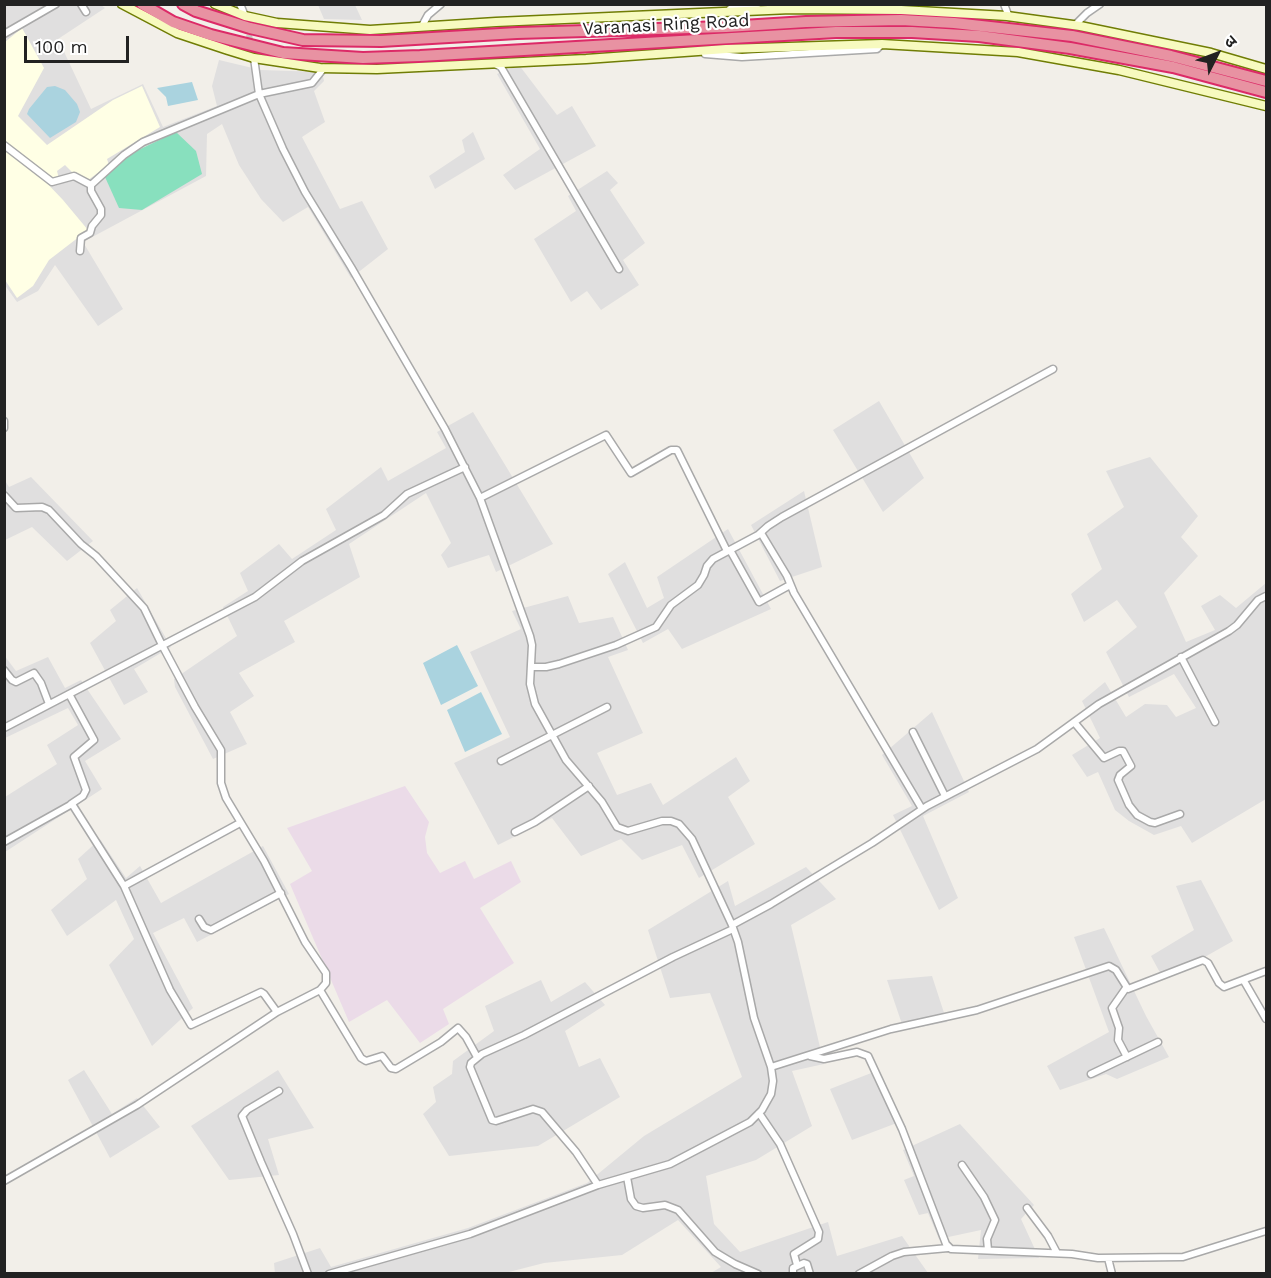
<!DOCTYPE html>
<meta charset="utf-8">
<style>
body{margin:0}
#map{position:relative;width:1271px;height:1278px;overflow:hidden;background:#f2efe9;font-family:"Work Sans","Noto Sans Devanagari",sans-serif}
canvas{display:block}
.frame{position:absolute;inset:0;border:6px solid #222;pointer-events:none}
.north{position:absolute;left:1187px;top:24px;width:60px;height:60px;-webkit-text-stroke:4px #fff;paint-order:stroke;rotate:48deg;font-size:16px;font-weight:700;line-height:24px;text-align:center;color:#222}
.north::after{content:'';display:block;margin:auto;width:21px;height:27px;background:#222;clip-path:polygon(50% 0,100% 100%,50% 72%,0 100%)}
.scale{position:absolute;left:24px;top:36px;width:105px;height:27px;box-sizing:border-box;border:3px solid #222;border-top:0;padding-left:8px;font-size:18px;line-height:21px;white-space:nowrap;color:#222;-webkit-text-stroke:4px #fff;paint-order:stroke}
</style>
<div id="map">
<canvas width="1271" height="1278"></canvas>
<div class="frame"></div>
<div class="north">उ</div>
<div class="scale">100 m</div>
</div>
<script>
const ctx = document.querySelector('canvas').getContext('2d');
ctx.lineJoin = 'round';
function paint(path, color) {
  ctx.fillStyle = color;
  ctx.fill(path, 'evenodd');
}
function toPath(rows) {
  const path = new Path2D();
  for (const r of rows) {
    path.moveTo(r[0], r[1]);
    for (let i = 2; i < r.length; i += 2) path.lineTo(r[i], r[i + 1]);
  }
  return path;
}
function stroke(path, color, width, dash) {
  ctx.strokeStyle = color;
  ctx.lineWidth = width;
  ctx.lineCap = dash ? 'butt' : 'round';
  ctx.setLineDash(dash || []);
  ctx.stroke(path);
}
function label(font, color, halo, rows, align = 'center') {
  ctx.font = font + ' "Work Sans",sans-serif';
  ctx.lineWidth = 4.5;
  ctx.setLineDash([]);
  ctx.textBaseline = 'middle';
  ctx.strokeStyle = halo;
  ctx.fillStyle = color;
  for (const [text, x, y, turn = 0] of rows) {
    ctx.save();
    ctx.translate(x, y);
    ctx.rotate((+turn || 0) * Math.PI / 180);
    ctx.textAlign = isNaN(turn) ? turn : align;
    if (halo) ctx.strokeText(text, 0, 0);
    ctx.fillText(text, 0, 0);
    ctx.restore();
  }
}
const residential = toPath([
 [4,5,101,5,105,8,58,39,91,109,143,84,163,127,217,106,212,86,219,60,261,70,322,72,324,81,314,91,325,122,302,137,340,209,362,201,388,249,351,278,308,207,283,222,261,199,239,165,222,124,207,134,206,176,83,242,123,309,98,326,55,265,38,291,17,302,4,284],
 [318,5,355,5,362,20,324,19],
 [519,65,557,115,572,106,596,146,515,190,503,175,540,149,497,74],
 [473,132,485,159,435,189,429,176,465,152,462,140],
 [607,171,618,183,610,190,645,243,623,260,639,285,601,310,587,291,571,302,534,239,576,211,568,196],
 [879,401,924,478,883,512,833,430],
 [473,412,553,544,496,572,489,555,448,568,441,555,451,543,426,493,349,544,360,577,284,621,295,642,239,673,254,696,230,712,247,744,213,759,175,687,174,679,237,636,223,607,248,591,240,573,279,544,292,559,336,530,326,509,381,467,388,481,446,448,437,432],
 [1150,457,1198,516,1181,537,1198,556,1164,593,1186,642,1215,630,1201,606,1220,595,1236,608,1266,583,1266,580,1266,799,1192,843,1181,826,1154,835,1129,821,1115,810,1098,772,1087,777,1072,755,1100,738,1082,701,1105,682,1126,717,1145,704,1167,705,1176,717,1196,708,1174,674,1129,697,1106,652,1137,627,1117,600,1084,622,1071,594,1102,569,1087,534,1124,507,1106,471],
 [31,477,93,541,67,561,32,527,5,540,4,479,9,487],
 [804,491,822,567,780,581,751,525],
 [728,529,771,609,682,649,668,629,643,643,608,574,625,562,647,608,664,598,657,577],
 [137,588,171,647,134,669,148,692,124,705,90,643,116,621,110,610],
 [568,596,579,623,613,617,628,650,608,657,643,733,597,753,617,795,651,783,663,805,736,757,750,781,728,797,755,844,699,878,682,845,642,860,621,839,581,856,552,818,498,845,454,763,510,737,470,652,521,629,512,611],
 [4,655,16,671,48,657,65,688,81,680,121,739,85,761,102,789,5,852,5,797,57,764,47,745,78,725,68,708,5,738],
 [932,712,969,792,923,816,958,898,939,910,893,815,912,806,882,755],
 [100,839,126,878,140,866,161,903,263,846,289,894,197,942,184,918,153,933,193,1008,152,1046,109,965,134,939,116,900,67,936,51,910,87,879,78,859],
 [806,867,836,899,791,925,824,1064,792,1071,812,1126,756,1160,706,1176,714,1224,740,1252,828,1222,837,1256,902,1236,928,1273,711,1273,721,1267,678,1220,622,1255,544,1263,505,1273,275,1274,274,1263,320,1248,331,1267,468,1228,587,1183,644,1136,742,1077,710,993,670,998,648,930,728,881,735,906],
 [1201,880,1233,941,1164,980,1151,956,1194,930,1176,886],
 [1104,928,1146,1016,1169,1057,1117,1079,1106,1074,1060,1090,1047,1066,1109,1032,1074,937],
 [932,976,947,1022,904,1030,887,980],
 [541,980,551,1002,585,982,605,1005,565,1031,579,1067,600,1058,620,1097,538,1146,449,1156,423,1114,436,1102,433,1087,452,1074,453,1061,494,1031,485,1006],
 [84,1070,112,1114,137,1098,160,1127,110,1158,68,1080],
 [278,1070,314,1128,268,1139,279,1175,229,1180,191,1126],
 [879,1070,902,1121,852,1140,830,1089],
 [960,1124,1034,1205,1021,1219,1039,1258,978,1259,981,1230,939,1239,928,1213,919,1215,904,1180,914,1176,903,1150]
]);
const industrial = toPath([
 [405,786,429,822,425,837,427,853,440,873,465,861,474,879,511,861,521,882,480,908,514,963,443,1009,449,1024,420,1043,387,1000,349,1022,290,884,312,871,287,828]
]);
const education = toPath([
 [22,28,44,68,18,116,47,145,113,100,142,86,160,127,107,159,109,165,88,180,72,172,65,165,57,171,59,179,50,178,5,141,5,42],
 [4,149,43,179,63,200,88,230,49,260,33,286,17,298,5,280]
]);
const pitch = toPath([
 [176,132,196,151,202,174,142,210,119,208,105,177,128,155]
]);
const water = toPath([
 [192,82,198,100,168,106,166,97,157,88],
 [55,86,65,90,77,104,80,112,76,122,50,138,27,114,29,109,47,87],
 [457,645,478,686,441,705,423,663],
 [481,692,502,734,465,752,447,710]
]);
const streetTunnel = toPath([
 [247,26,254,58]
]);
const street = toPath([
 [81,4,86,12],
 [240,4,245,16],
 [809,4,826,6],
 [1004,4,1009,17],
 [730,9,744,5,758,4],
 [1075,25,1087,13,1100,4],
 [422,26,428,15,441,4],
 [4,34,56,4],
 [705,54,742,57,877,49,882,44],
 [254,58,259,94,283,149,305,192,351,267,445,429,480,498,530,636,532,645,530,684,535,704,566,760,602,802,617,827,628,831,662,821,671,821,679,824,692,839,732,925,738,942,754,1018,771,1067,773,1081,771,1094,762,1110,750,1122,670,1164,598,1185,470,1234,329,1274],
 [495,64,501,67,619,269],
 [4,145,52,182,74,176,91,185,124,155,143,142,259,94,312,83,324,68],
 [80,251,81,238,90,233,92,226,101,215,101,209,91,191,91,185],
 [4,421,4,428],
 [4,495,16,508,42,507,49,510,81,544,96,556,144,608,162,645,195,707,221,750,221,783,226,798,264,861,305,942,326,973,326,983,320,990,361,1058,366,1061,382,1056,391,1068,396,1069,441,1042,458,1028,466,1037,477,1057],
 [480,498,606,435,631,473,671,450,677,450,727,551],
 [761,533,787,576,794,593,922,809],
 [730,550,759,602,790,585],
 [1181,657,1215,722],
 [531,667,546,667,559,664,616,645,656,627,671,605,698,585,704,575,707,566,713,559,758,535,768,526,782,517,1053,369],
 [4,670,12,680,16,682,34,673,41,683,49,704],
 [69,694,94,740,74,757,86,790,83,796,71,804],
 [1074,722,1104,758,1119,751,1123,751,1131,766,1120,775,1118,780,1129,805,1137,815,1150,822,1155,823,1180,814],
 [4,728,255,597,302,561,384,515,407,494,465,467],
 [913,732,945,796],
 [501,761,607,707],
 [515,832,535,822,589,786],
 [4,842,72,804,124,886,170,990,191,1025,261,992,264,994,277,1012,320,990],
 [124,886,240,823],
 [199,919,204,927,211,930,281,893],
 [732,925,771,904,872,843,927,806,1037,749,1099,704,1229,631,1237,625,1258,600,1266,596],
 [1244,981,1266,1019],
 [1126,988,1112,1008,1119,1028,1118,1040,1127,1057],
 [810,1056,824,1059,857,1052,868,1056,902,1129,946,1244,951,1249,1072,1254,1098,1258,1183,1257,1266,1231],
 [771,1067,891,1029,977,1010,1109,966,1116,970,1128,989,1203,960,1208,963,1219,983,1224,987,1266,971],
 [1091,1074,1158,1042],
 [279,1091,247,1110,242,1116,261,1162,293,1234,308,1274],
 [759,1113,780,1144,819,1232,818,1239,794,1254,797,1265],
 [962,1165,984,1197,995,1220,987,1239,988,1250],
 [627,1177,631,1199,636,1206,643,1208,665,1205,678,1210,715,1252,735,1264,758,1274],
 [4,1181,137,1105,277,1012],
 [598,1185,576,1152,542,1112,533,1109,496,1121,492,1120,470,1067,471,1063,482,1054,524,1035,673,957,733,929],
 [1027,1208,1048,1236,1057,1253],
 [1108,1258,1112,1274],
 [793,1274,793,1268,804,1263,807,1264,810,1274],
 [859,1274,892,1256,904,1252,948,1248]
]);
const secondary = toPath([
 [122,4,177,33,228,50,254,58,320,68,377,69,586,59,726,49,882,44,1018,52,1119,70,1266,106],
 [215,4,245,16,277,23,370,30,496,22,791,9,901,10,1007,16,1080,26,1211,53,1266,69]
]);
const highway = toPath([
 [142,4,173,22,211,35,283,53,363,58,420,56,836,32,912,32,979,36,1070,48,1173,67,1266,92],
 [183,4,196,11,250,28,303,40,381,41,517,33,726,27,806,22,901,20,954,23,1072,36,1171,56,1266,81]
]);
const streetNames = [
 ["Varanasi Ring Road",666,25,-3]
];
paint(residential, '#e0dfdf');
paint(industrial, '#ebdbe8');
paint(education, '#ffffe5');
paint(pitch, '#88e0be');
paint(water, '#aad3df');
stroke(streetTunnel, '#c8c6c1', 6, [6, 3]);
stroke(street, '#a9a9a9', 9);
stroke(secondary, '#707d05', 11);
stroke(highway, '#dc2a67', 14);
stroke(street, '#fff', 6);
stroke(secondary, '#f7fabf', 8);
stroke(highway, '#e892a2', 10);
label('18px', '#222', '#fff', streetNames);
</script>
